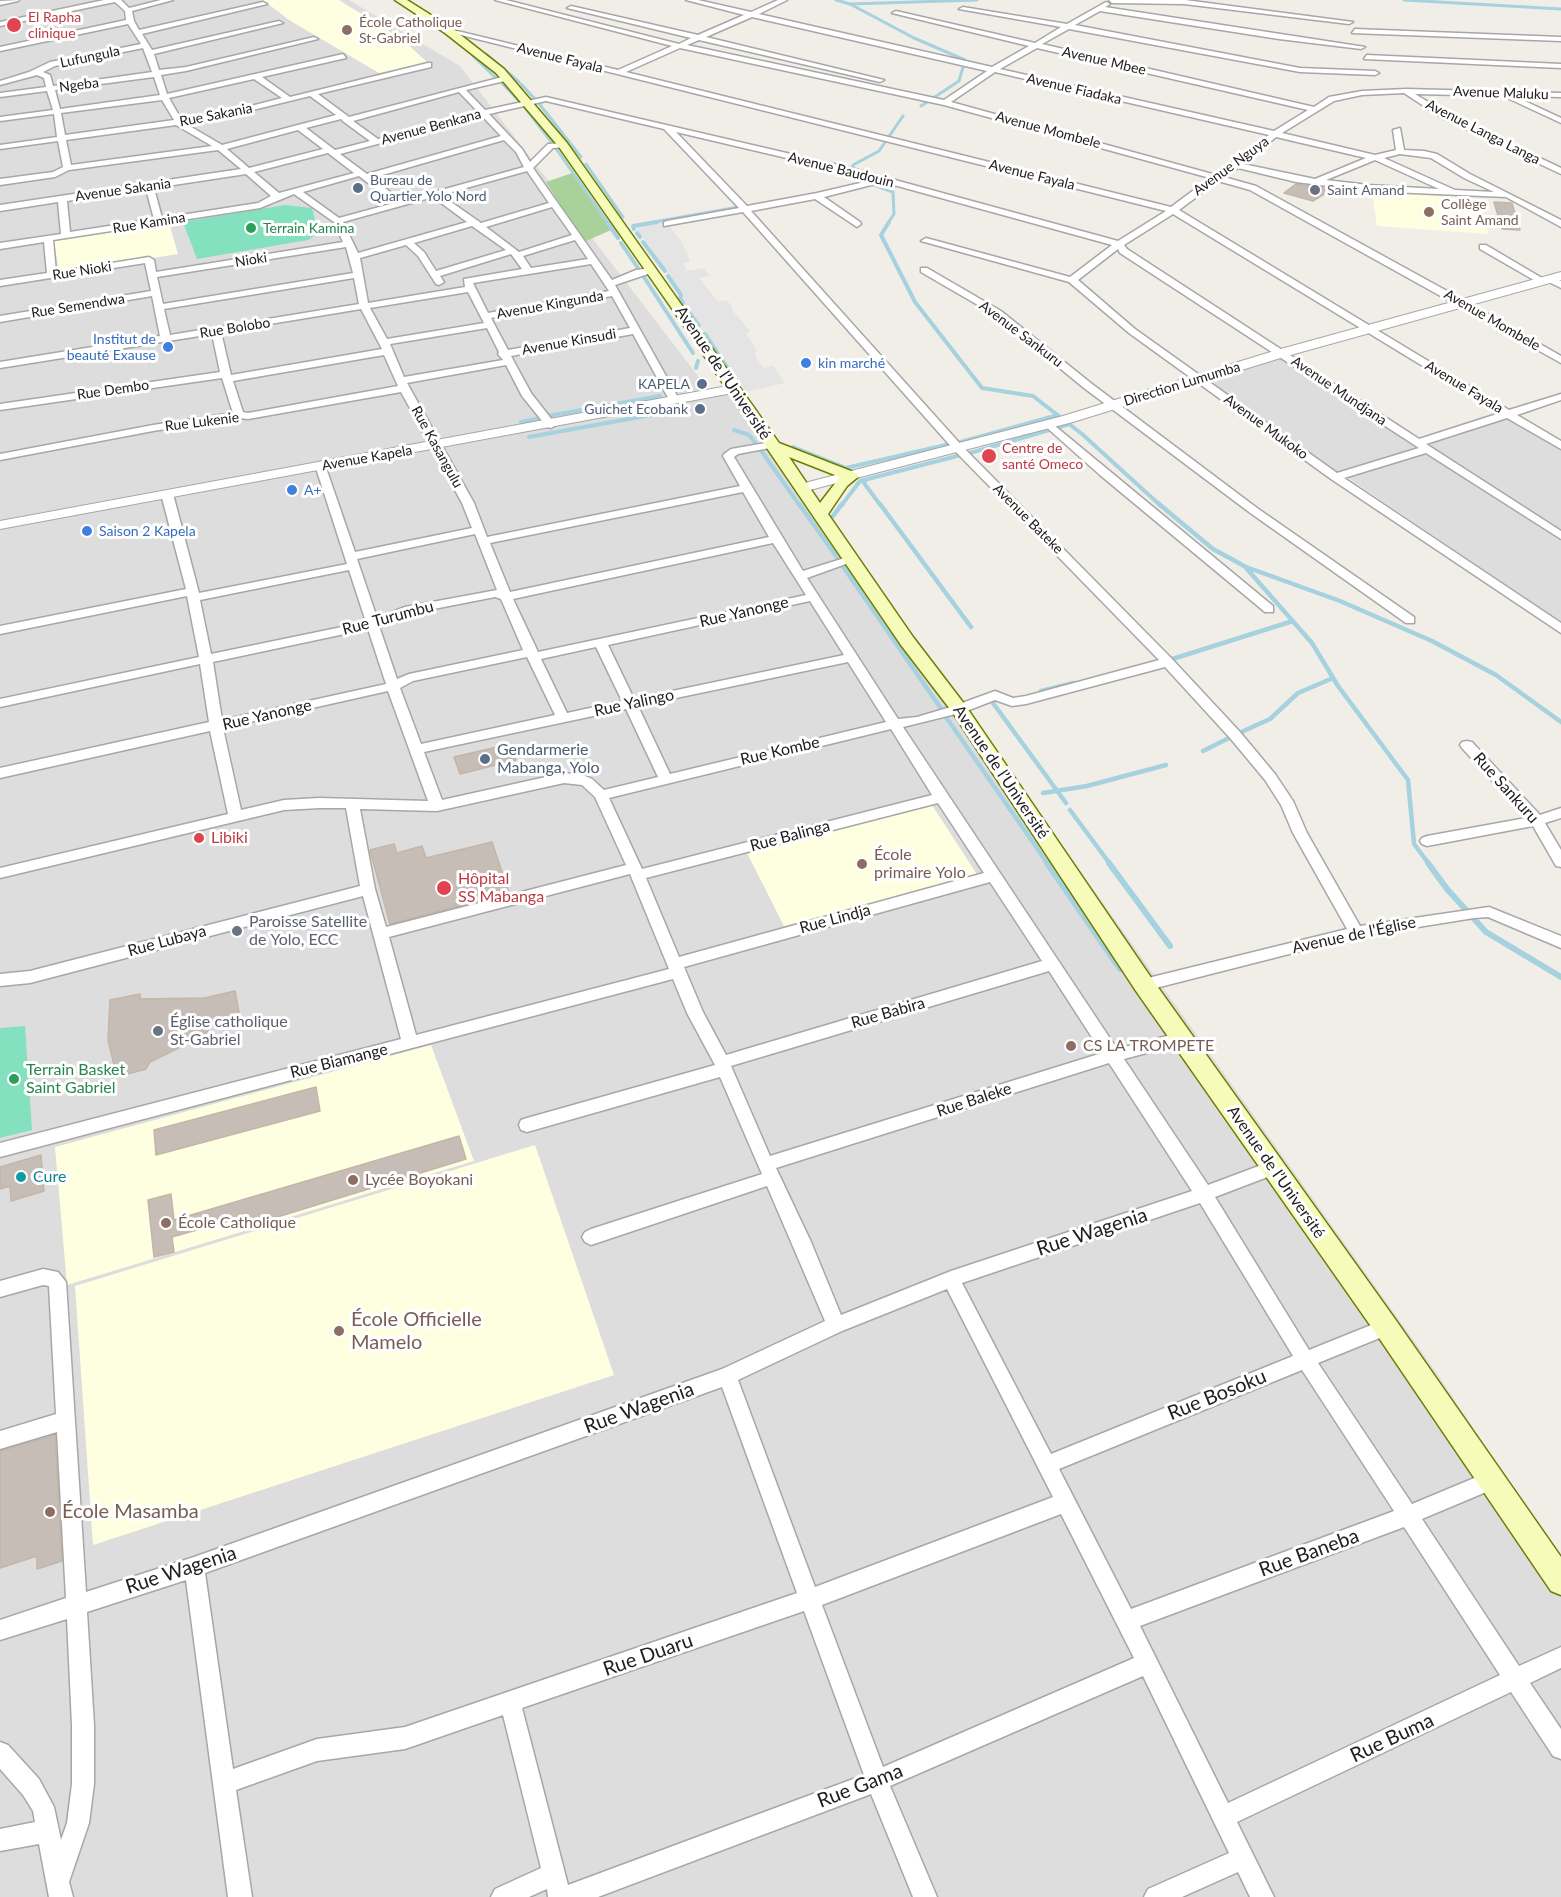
<!DOCTYPE html>
<meta charset="utf-8">
<style>
body{margin:0}
canvas{display:block;background:#f1eee7}
</style>
<canvas width="1561" height="1897"></canvas>
<script>
const ctx = document.querySelector('canvas').getContext('2d');
ctx.lineJoin = 'round';
function paint(path, color) {
  ctx.fillStyle = color;
  ctx.fill(path, 'evenodd');
}
function toPath(rows) {
  const path = new Path2D();
  for (const r of rows) {
    path.moveTo(r[0], r[1]);
    for (let i = 2; i < r.length; i += 2) path.lineTo(r[i], r[i + 1]);
  }
  return path;
}
function stroke(path, color, width, dash) {
  ctx.strokeStyle = color;
  ctx.lineWidth = width;
  ctx.lineCap = dash ? 'butt' : 'round';
  ctx.setLineDash(dash || []);
  ctx.stroke(path);
}
function label(font, color, halo, rows, align = 'center') {
  ctx.font = font + ' Lato,sans-serif';
  ctx.lineWidth = 6;
  ctx.setLineDash([]);
  ctx.textBaseline = 'middle';
  ctx.strokeStyle = halo;
  ctx.fillStyle = color;
  for (const [text, x, y, turn = 0] of rows) {
    ctx.save();
    ctx.translate(x, y);
    ctx.rotate((+turn || 0) * Math.PI / 180);
    ctx.textAlign = isNaN(turn) ? turn : align;
    if (halo) ctx.strokeText(text, 0, 0);
    ctx.fillText(text, 0, 0);
    ctx.restore();
  }
}
const residential = toPath([
 [0,0,349,0,460,66,708,389,0,525],
 [1284,357,1416,448,1335,473,1205,380],
 [738,389,1436,1372,1561,1561,1561,1897,0,1897,0,527],
 [1510,418,1561,449,1561,532,1426,444],
 [1426,452,1561,541,1561,622,1347,477]
]);
const education = toPath([
 [263,0,339,0,403,40,427,62,379,73,289,20],
 [1372,192,1478,199,1489,234,1377,226],
 [169,223,178,254,59,273,54,241],
 [932,805,978,876,784,926,747,853],
 [431,1045,474,1161,67,1285,55,1147],
 [535,1145,614,1375,93,1545,75,1286]
]);
const forest = toPath([
 [572,173,611,230,584,242,546,182]
]);
const pitch = toPath([
 [285,205,312,208,318,233,308,240,197,259,183,222],
 [25,1026,32,1130,0,1138,0,1028]
]);
const parking = toPath([
 [664,220,680,239,687,253,690,261,683,263,687,271,704,268,709,276,699,278,718,302,727,300,733,308,731,309,750,331,746,334,757,350,755,355,763,368,773,366,785,383,746,392,681,299,683,295,635,226]
]);
const streamFar3 = toPath([
 [836,0,850,4,977,0],
 [1404,0,1561,9],
 [850,4,914,38,965,60,959,81,921,106],
 [486,54,519,82],
 [473,56,497,79],
 [500,81,520,102],
 [521,84,535,99],
 [537,101,581,157],
 [523,105,553,144],
 [555,147,608,223],
 [586,164,623,217],
 [648,223,739,207],
 [888,223,894,214,893,192,854,178,853,165,879,151,903,116]
]);
const streamFar2 = toPath([
 [607,222,618,238],
 [889,222,881,235,915,302,982,388,1033,396,1082,434,1161,506],
 [634,229,633,226,657,222],
 [637,233,640,237],
 [643,242,665,271],
 [621,243,640,271],
 [642,274,693,353],
 [668,276,681,295,680,299,683,303],
 [688,311,699,326],
 [705,334,733,376],
 [696,368,698,361],
 [548,416,660,396],
 [521,422,542,418],
 [734,430,749,435,757,445],
 [529,437,662,413],
 [957,443,1058,415],
 [793,447,846,468,950,444],
 [760,449,800,506],
 [970,453,1070,424],
 [866,480,864,483,881,506],
 [841,506,860,481,961,455]
]);
const streamFar1 = toPath([
 [799,504,839,560],
 [880,504,971,627],
 [1159,504,1213,549,1246,567,1340,601,1432,641,1496,675,1561,722],
 [833,516,842,504],
 [842,565,944,713],
 [1247,569,1312,643,1338,686,1408,780,1414,844,1429,864],
 [1166,661,1293,621],
 [1041,691,1074,683],
 [993,703,1066,803],
 [946,717,1048,864],
 [1237,734,1270,719,1298,693,1333,678],
 [1203,751,1231,737],
 [1043,793,1087,786,1166,765],
 [1070,810,1110,864]
]);
const stream = toPath([
 [1047,863,1120,969],
 [1109,863,1170,946],
 [1428,863,1447,889,1486,932,1561,977]
]);
const building = toPath([
 [1296,184,1332,189,1313,201,1284,193,1296,184],
 [1494,202,1512,203,1520,230,1502,229,1494,202],
 [510,744,516,760,460,774,454,757,510,744],
 [492,842,509,893,390,924,370,850,394,844,397,853,422,846,426,858,492,842],
 [235,991,240,1018,210,1027,205,1035,150,1062,146,1069,117,1077,108,1040,110,1000,140,994,140,999,204,998,235,991],
 [316,1087,320,1111,156,1155,154,1130,316,1087],
 [459,1136,466,1159,245,1227,243,1217,172,1237,174,1252,154,1257,148,1200,171,1194,174,1220,459,1136],
 [41,1155,44,1191,11,1201,10,1186,0,1189,0,1167,41,1155],
 [55,1435,62,1561,37,1569,37,1556,0,1568,0,1451,55,1435]
]);
const minor = toPath([
 [19,0,18,1,0,5,0,1,19,0],
 [104,0,121,0,129,8,161,0,173,0,132,11,134,21,139,30,263,2,267,4,142,34,152,50,279,21,283,23,154,54,159,70,186,67,314,37,318,39,186,71,161,75,167,94,343,54,346,58,262,77,290,97,428,63,431,63,431,67,318,94,349,117,506,76,509,76,509,80,466,90,485,110,546,97,851,168,1118,241,1166,211,445,31,449,29,618,70,672,46,495,0,506,0,679,44,691,38,567,8,571,6,698,35,744,15,686,0,698,0,751,12,778,0,787,0,759,14,992,67,1029,46,892,13,896,11,1035,43,1061,27,959,9,963,7,1067,24,1106,2,1110,4,1105,7,1365,47,1361,49,1279,39,1100,11,1075,25,1300,68,1375,71,1379,73,1375,75,1300,72,1069,29,1042,44,1314,107,1329,97,1362,91,1406,89,1561,93,1561,97,1514,96,1561,118,1561,123,1503,96,1415,94,1448,114,1561,168,1561,174,1442,118,1404,93,1362,95,1334,101,1282,133,1375,155,1396,150,1393,130,1400,128,1404,150,1424,151,1437,154,1470,174,1561,220,1561,227,1506,197,1368,191,1296,182,1238,168,1224,177,1256,186,1467,302,1561,356,1561,363,1250,190,1218,181,1179,210,1509,410,1561,394,1561,400,1517,415,1561,441,1561,449,1507,418,1426,444,1561,531,1561,539,1426,453,1344,478,1561,623,1561,633,1331,479,1129,333,1069,282,921,241,926,238,1070,277,1112,245,883,182,824,197,860,222,861,224,857,227,815,199,751,211,963,447,1172,659,1240,732,1275,774,1293,801,1307,833,1360,926,1489,907,1561,936,1561,948,1488,917,1474,918,1356,937,1144,991,1139,989,1136,985,1139,981,1144,979,1347,929,1293,833,1281,805,1265,780,1230,738,1165,667,1026,704,1012,706,995,700,964,712,903,727,1117,1049,1182,1032,1188,1034,1190,1038,1188,1042,1124,1059,1208,1185,1272,1161,1278,1163,1280,1168,1278,1173,1215,1197,1309,1350,1386,1319,1392,1321,1395,1327,1392,1333,1318,1363,1412,1504,1491,1471,1498,1473,1501,1480,1498,1487,1422,1519,1519,1666,1561,1647,1561,1668,1530,1683,1561,1729,1561,1759,1553,1756,1511,1692,1237,1822,1274,1897,1250,1897,1238,1872,1182,1897,1144,1897,1148,1889,1229,1853,1143,1676,890,1786,937,1897,913,1897,871,1794,598,1897,548,1897,547,1889,529,1897,491,1897,495,1889,541,1868,503,1715,405,1749,317,1761,236,1790,252,1897,228,1897,186,1580,87,1612,94,1725,94,1784,89,1823,69,1882,73,1897,49,1897,39,1844,0,1851,0,1829,35,1822,33,1811,23,1795,0,1769,0,1742,8,1745,39,1779,54,1807,61,1840,67,1823,72,1784,72,1725,67,1619,0,1640,0,1620,66,1598,57,1432,0,1449,0,1431,56,1414,49,1286,43,1285,0,1297,0,1281,43,1269,58,1272,66,1282,86,1592,194,1557,722,1369,825,1321,767,1186,591,1245,585,1242,582,1237,585,1232,591,1229,762,1174,720,1077,527,1132,521,1130,519,1125,521,1120,527,1118,715,1065,687,1013,673,979,0,1157,0,1143,401,1039,363,896,30,983,0,986,0,974,30,971,360,886,346,808,319,808,284,810,0,878,0,868,228,814,210,731,0,778,0,768,209,722,200,664,0,707,0,699,199,657,187,596,0,634,0,626,186,589,161,494,167,491,173,494,199,593,347,564,315,465,320,462,325,465,355,552,472,528,462,503,401,392,248,419,239,418,153,431,0,460,0,454,153,425,233,413,222,378,0,410,0,404,220,372,212,334,0,368,0,362,160,336,152,296,0,322,0,316,151,291,145,263,0,286,0,280,47,273,44,242,0,249,0,243,61,234,58,202,0,211,0,205,241,169,218,150,69,170,55,177,0,185,0,179,53,172,63,167,58,141,0,149,0,145,57,137,54,114,0,121,0,117,53,110,47,91,0,97,0,93,46,87,44,78,37,75,0,85,0,81,29,72,50,62,141,44,128,24,0,51,0,47,126,20,125,11,115,2,0,26,0,22,104,0],
 [752,17,987,71,944,100,687,45,699,40,880,82,884,80,706,37,752,17],
 [143,48,152,72,53,86,50,75,43,72,55,66,143,48],
 [680,48,944,105,1210,178,1171,207,626,72,680,48],
 [1037,48,1308,110,1274,131,1000,69,1037,48],
 [995,72,1269,135,1216,175,951,102,995,72],
 [154,77,160,95,60,109,55,90,154,77],
 [254,79,282,98,216,115,181,119,169,98,254,79],
 [459,92,478,112,378,139,353,121,459,92],
 [310,96,336,115,222,145,186,124,216,119,310,96],
 [162,100,174,120,65,135,61,113,162,100],
 [546,101,664,129,739,208,667,221,664,222,664,226,743,212,955,451,1159,660,1026,696,1013,698,995,691,954,706,917,717,898,719,807,578,857,560,851,556,803,571,734,457,738,454,775,447,775,443,771,442,731,449,724,454,723,456,740,486,487,537,474,503,407,383,506,365,522,396,547,427,551,428,556,425,531,393,511,356,633,334,671,403,680,401,615,285,657,271,652,268,636,270,612,280,533,168,553,148,566,147,566,143,548,144,530,162,522,149,489,114,546,101],
 [482,116,501,136,367,174,340,154,482,116],
 [341,119,344,122,370,141,335,150,306,128,341,119],
 [176,125,212,146,71,165,66,140,176,125],
 [298,130,323,149,249,168,227,149,298,130],
 [676,132,846,172,873,180,817,193,747,206,676,132],
 [1276,137,1366,158,1315,179,1243,164,1276,137],
 [504,140,516,152,524,167,402,201,372,178,504,140],
 [328,153,354,173,279,193,254,172,328,153],
 [1400,154,1431,158,1464,178,1494,192,1455,190,1384,158,1400,154],
 [1375,160,1439,189,1368,185,1326,180,1375,160],
 [527,171,549,203,481,223,441,195,527,171],
 [246,174,271,196,258,203,162,218,154,188,246,174],
 [359,176,394,203,339,218,303,192,359,176],
 [146,189,154,219,70,232,67,201,146,189],
 [294,194,334,222,343,242,156,272,154,260,149,257,56,272,53,240,260,208,294,194],
 [433,197,467,222,358,253,343,222,433,197],
 [552,207,572,235,519,252,486,227,552,207],
 [1173,214,1500,413,1419,439,1127,249,1124,245,1173,214],
 [472,226,506,250,436,271,424,252,414,243,472,226],
 [575,240,588,259,531,268,523,256,575,240],
 [406,245,418,256,436,284,439,285,444,282,440,276,511,254,522,269,464,279,465,287,368,303,360,258,406,245],
 [346,247,353,273,163,304,157,277,346,247],
 [1118,249,1120,253,1419,448,1337,473,1135,329,1078,280,1118,249],
 [591,264,609,291,488,313,473,283,591,264],
 [354,278,359,304,170,335,164,309,354,278],
 [468,292,484,323,387,339,370,308,468,292],
 [612,296,630,328,508,350,491,318,612,296],
 [361,309,382,349,231,375,221,332,361,309],
 [487,328,499,352,498,354,503,360,404,377,390,344,487,328],
 [384,355,398,386,248,413,243,412,233,381,384,355],
 [743,492,769,537,510,592,490,543,743,492],
 [475,534,497,590,405,607,377,618,357,559,475,534],
 [773,543,806,595,538,652,513,599,773,543],
 [349,570,366,622,211,654,200,600,349,570],
 [495,597,501,599,523,650,409,674,397,679,379,626,408,614,495,597],
 [810,601,844,655,634,699,608,645,810,601],
 [368,629,386,684,222,720,213,662,368,629],
 [596,647,622,701,567,713,541,659,596,647],
 [527,657,555,715,421,744,400,688,413,681,527,657],
 [848,662,886,722,670,774,638,706,848,662],
 [388,691,428,801,319,798,284,800,241,810,223,728,388,691],
 [626,709,658,777,604,790,592,779,583,775,564,773,442,800,424,752,626,709],
 [891,729,932,795,642,869,609,798,891,729],
 [564,783,582,785,595,797,626,865,386,927,375,889,360,809,437,811,564,783],
 [938,803,984,873,679,957,646,878,938,803],
 [630,874,669,969,416,1035,389,937,630,874],
 [990,882,1042,961,726,1055,703,1012,684,967,990,882],
 [1049,971,1102,1053,770,1156,731,1066,1049,971],
 [1109,1063,1192,1191,951,1271,841,1315,811,1242,776,1168,1109,1063],
 [1200,1203,1293,1356,1051,1454,962,1283,1200,1203],
 [947,1289,1053,1497,815,1587,738,1380,842,1331,947,1289],
 [1302,1370,1394,1511,1131,1609,1059,1469,1302,1370],
 [722,1387,797,1593,405,1727,317,1739,233,1769,205,1573,722,1387],
 [1061,1514,1134,1658,883,1767,822,1605,1061,1514],
 [1404,1527,1500,1675,1228,1803,1140,1626,1404,1527],
 [804,1611,864,1775,568,1885,522,1708,804,1611],
 [1109,0,1185,0,1353,22,1349,24,1184,4,1112,3,1109,0],
 [1355,29,1561,37,1561,41,1352,33,1355,29],
 [1367,55,1561,64,1561,68,1364,59,1367,55],
 [1480,245,1486,245,1547,281,1539,283,1480,249,1480,245],
 [921,268,927,268,1001,311,1092,384,1257,508,1414,617,1414,623,1406,623,1249,512,1084,388,995,315,921,272,921,268],
 [1550,276,1561,281,1561,288,1547,281,1545,279,1550,276],
 [1049,421,1273,606,1273,612,1265,612,1100,475,1045,426,1044,424,1049,421],
 [1467,741,1472,742,1540,815,1561,808,1561,818,1545,823,1561,850,1561,867,1556,866,1533,826,1427,846,1422,844,1420,841,1422,838,1427,836,1526,818,1462,748,1460,745,1462,742,1467,741]
]);
const tertiary = toPath([
 [1561,272,1561,280,1287,356,1073,422,802,492,795,488,797,485,1063,416,1277,350,1561,272],
 [733,385,740,389,738,392,0,529,0,521,733,385]
]);
const secondary = toPath([
 [395,0,407,0,453,29,504,69,567,143,779,443,856,473,859,476,847,486,828,514,913,637,965,705,1152,979,1395,1319,1561,1557,1561,1595,1551,1591,1377,1335,1136,991,953,713,901,645,673,310,559,147,496,73,445,33,395,0],
 [789,457,840,477,820,503,789,457]
]);
const markers = [
 [14,25,8,"#e0444e"],
 [347,30,6,"#8d6e63"],
 [358,188,6,"#5c6f8a"],
 [1315,190,6,"#6b7280"],
 [1429,212,6,"#8d6e63"],
 [251,228,6,"#2e9e5b"],
 [168,347,6,"#3f7fe0"],
 [806,363,6,"#3f7fe0"],
 [702,384,6,"#5c6f8a"],
 [700,409,6,"#5c6f8a"],
 [989,456,8,"#e0444e"],
 [292,490,6,"#3f7fe0"],
 [87,531,6,"#3f7fe0"],
 [485,759,6,"#5c6f8a"],
 [199,838,6,"#e0444e"],
 [862,864,6,"#8d6e63"],
 [444,888,8,"#e0444e"],
 [237,931,6,"#6b7280"],
 [158,1031,6,"#6b7280"],
 [1071,1046,6,"#8d6e63"],
 [14,1079,6,"#2e9e5b"],
 [21,1177,6,"#0f9aa8"],
 [353,1180,6,"#8d6e63"],
 [166,1223,6,"#8d6e63"],
 [339,1331,6,"#8d6e63"],
 [50,1512,6,"#8d6e63"]
];
const farHealthnames = [
 ["El Rapha",28,17],
 ["clinique",28,33],
 ["Centre de",1002,448],
 ["santé Omeco",1002,464]
];
const farEducationnames = [
 ["École Catholique",359,22],
 ["St-Gabriel",359,38],
 ["Collège",1441,204],
 ["Saint Amand",1441,220]
];
const farStreetnames = [
 ["Lufungula",90,57,-12],
 ["Avenue Fayala",560,58,14],
 ["Avenue Mbee",1104,61,13],
 ["Ngeba",79,85,-7],
 ["Avenue Fiadaka",1074,89,13],
 ["Avenue Maluku",1501,93,2],
 ["Rue Sakania",216,115,-11],
 ["Avenue Benkana",431,127,-15],
 ["Avenue Mombele",1048,130,15],
 ["Avenue Langa Langa",1483,132,27],
 ["Avenue Nguya",1231,166,-36],
 ["Avenue Baudouin",841,170,14],
 ["Avenue Fayala",1032,175,14],
 ["Avenue Sakania",123,190,-8],
 ["Rue Kamina",149,223,-9],
 ["Nioki",251,260,-9],
 ["Rue Nioki",82,271,-9],
 ["Avenue Kingunda",550,305,-10],
 ["Rue Semendwa",78,306,-9],
 ["Avenue Mombele",1492,320,30],
 ["Rue Bolobo",235,328,-9],
 ["Avenue Sankuru",1021,334,37],
 ["Avenue Kinsudi",569,342,-10],
 ["Direction Lumumba",1182,384,-17],
 ["Avenue Fayala",1464,387,31],
 ["Rue Dembo",113,390,-8],
 ["Avenue Mundjana",1339,391,34],
 ["Rue Lukenie",202,422,-7],
 ["Avenue Mukoko",1266,427,36],
 ["Rue Kasangulu",437,447,61],
 ["Avenue Kapela",367,458,-10],
 ["Avenue Bateke",1028,519,45]
];
const farServicenames = [
 ["Bureau de",370,180,"left"],
 ["Quartier Yolo Nord",370,196,"left"],
 ["KAPELA",690,384],
 ["Guichet Ecobank",688,409]
];
const farWorshipnames = [
 ["Saint Amand",1327,190]
];
const farLeisurenames = [
 ["Terrain Kamina",263,228]
];
const farShopnames = [
 ["Institut de",156,339,"right"],
 ["beauté Exause",156,355,"right"],
 ["kin marché",818,363],
 ["A+",304,490],
 ["Saison 2 Kapela",99,531]
];
const streetNames = [
 ["Avenue de l’Université",723,373,56],
 ["Rue Yanonge",744,612,-13],
 ["Rue Turumbu",388,618,-15],
 ["Rue Yalingo",634,703,-12],
 ["Rue Yanonge",267,715,-13],
 ["Rue Kombe",780,751,-13],
 ["Avenue de l’Université",1001,772,56],
 ["Rue Sankuru",1506,788,48],
 ["Rue Balinga",790,836,-15],
 ["Rue Lindja",835,919,-15],
 ["Avenue de l'Église",1354,935,-12],
 ["Rue Lubaya",167,941,-15],
 ["Rue Babira",888,1013,-16],
 ["Rue Biamange",339,1061,-14],
 ["Rue Baleke",974,1100,-18],
 ["Avenue de l’Université",1276,1172,55]
];
const serviceNames = [
 ["Gendarmerie",497,750],
 ["Mabanga, Yolo",497,768]
];
const healthNames = [
 ["Libiki",211,838],
 ["Hôpital",458,879],
 ["SS Mabanga",458,897]
];
const educationNames = [
 ["École",874,855],
 ["primaire Yolo",874,873],
 ["CS LA TROMPETE",1083,1046],
 ["Lycée Boyokani",365,1180],
 ["École Catholique",178,1223]
];
const worshipNames = [
 ["Paroisse Satellite",249,922],
 ["de Yolo, ECC",249,940],
 ["Église catholique",170,1022],
 ["St-Gabriel",170,1040]
];
const leisureNames = [
 ["Terrain Basket",26,1070],
 ["Saint Gabriel",26,1088]
];
const cultureNames = [
 ["Cure",33,1177]
];
const nearStreetnames = [
 ["Rue Wagenia",1092,1232,-18],
 ["Rue Bosoku",1217,1395,-22],
 ["Rue Wagenia",639,1408,-20],
 ["Rue Baneba",1309,1553,-20],
 ["Rue Wagenia",181,1570,-18],
 ["Rue Duaru",648,1655,-19],
 ["Rue Buma",1392,1738,-25],
 ["Rue Gama",860,1786,-21]
];
const nearEducationnames = [
 ["École Officielle",351,1320],
 ["Mamelo",351,1343],
 ["École Masamba",62,1512]
];
paint(residential, '#dedddd');
paint(education, '#feffe1');
paint(forest, '#a9d19a');
paint(pitch, '#83e1bf');
paint(parking, '#e4e4e4');
stroke(streamFar3, '#a6d1df', 3);
stroke(streamFar2, '#a6d1df', 4);
stroke(streamFar1, '#a6d1df', 4.5);
stroke(stream, '#a6d1df', 6);
paint(building, '#c6beb6');
stroke(building, '#c3b5a8', 1.5);
stroke(minor, '#a7a7a7', 3);
stroke(tertiary, '#a7a7a7', 2);
stroke(secondary, '#6c7c02', 3);
paint(minor, '#fff');
paint(tertiary, '#fff');
paint(secondary, '#f6fbba');
for (const [x, y, r, color] of markers) {
  const dot = new Path2D();
  dot.arc(x, y, r, 0, 2 * Math.PI);
  ctx.fillStyle = color;
  ctx.fill(dot);
  stroke(dot, '#fff', 2);
}
label('14px', '#be3a42', '#fff', farHealthnames, 'left');
label('14px', '#785e54', '#fff', farEducationnames, 'left');
label('14px', '#202020', '#fff', farStreetnames);
label('14px', '#4e5e75', '#fff', farServicenames, 'right');
label('14px', '#5b616d', '#fff', farWorshipnames, 'left');
label('14px', '#27864d', '#fff', farLeisurenames, 'left');
label('14px', '#366cbe', '#fff', farShopnames, 'left');
label('16px', '#202020', '#fff', streetNames);
label('16px', '#4e5e75', '#fff', serviceNames, 'left');
label('16px', '#be3a42', '#fff', healthNames, 'left');
label('16px', '#785e54', '#fff', educationNames, 'left');
label('16px', '#5b616d', '#fff', worshipNames, 'left');
label('16px', '#27864d', '#fff', leisureNames, 'left');
label('16px', '#0d838f', '#fff', cultureNames, 'left');
label('20px', '#202020', '#fff', nearStreetnames);
label('20px', '#785e54', '#fff', nearEducationnames, 'left');
</script>
